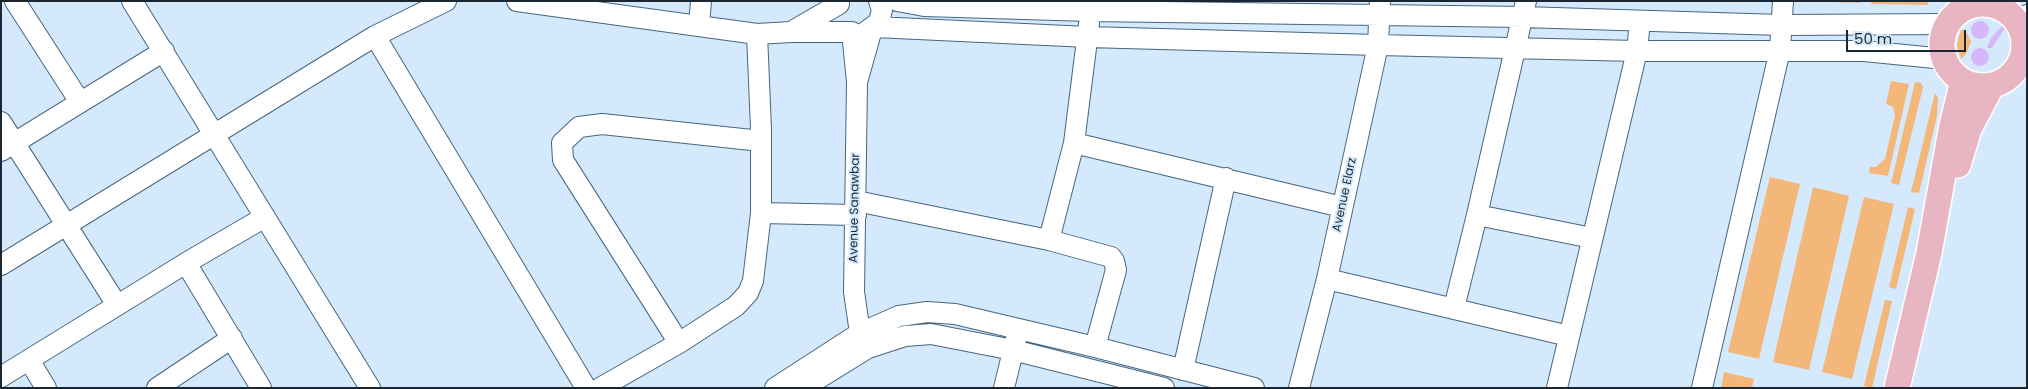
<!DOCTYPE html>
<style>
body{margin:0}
#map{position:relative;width:2028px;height:389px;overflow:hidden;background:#d5e9fc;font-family:Poppins,sans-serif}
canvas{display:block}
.frame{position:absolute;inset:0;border:2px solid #1a2733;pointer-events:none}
.scale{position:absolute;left:1846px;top:30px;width:120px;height:22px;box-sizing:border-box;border:2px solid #1a2733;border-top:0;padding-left:6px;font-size:15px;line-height:18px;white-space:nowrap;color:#1a2733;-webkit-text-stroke:4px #d5e9fc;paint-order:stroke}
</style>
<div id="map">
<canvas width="2028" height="389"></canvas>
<div class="frame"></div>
<div class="scale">50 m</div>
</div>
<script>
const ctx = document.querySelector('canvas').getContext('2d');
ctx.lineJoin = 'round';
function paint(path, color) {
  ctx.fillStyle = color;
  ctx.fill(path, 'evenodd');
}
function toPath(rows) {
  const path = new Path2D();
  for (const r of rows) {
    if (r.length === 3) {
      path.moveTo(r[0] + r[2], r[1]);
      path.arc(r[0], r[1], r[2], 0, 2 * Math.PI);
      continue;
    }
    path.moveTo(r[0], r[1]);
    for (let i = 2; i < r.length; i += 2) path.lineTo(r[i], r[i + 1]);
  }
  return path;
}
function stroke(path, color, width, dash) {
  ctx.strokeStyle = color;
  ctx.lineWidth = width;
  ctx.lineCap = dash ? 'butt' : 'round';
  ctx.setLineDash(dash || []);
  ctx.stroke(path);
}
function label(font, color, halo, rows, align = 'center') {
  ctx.font = font + ' Poppins,sans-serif';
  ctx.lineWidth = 4;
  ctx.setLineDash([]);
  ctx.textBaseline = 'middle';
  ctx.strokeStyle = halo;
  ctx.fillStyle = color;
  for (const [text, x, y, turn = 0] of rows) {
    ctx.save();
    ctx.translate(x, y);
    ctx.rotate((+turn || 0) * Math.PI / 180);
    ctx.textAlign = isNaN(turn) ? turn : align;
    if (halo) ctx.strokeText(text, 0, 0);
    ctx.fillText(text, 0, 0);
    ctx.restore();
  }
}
const green = toPath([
 [1802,1,1860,1,1860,3],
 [1872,1,1926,1,1929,5,1871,4],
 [1961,29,1967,33,1971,42,1966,54,1961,59,1957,45],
 [1891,81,1909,84,1888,176,1869,173,1870,167,1876,167,1885,159,1895,115,1893,107,1886,104],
 [1915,82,1921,83,1923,87,1899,185,1891,183],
 [1935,93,1938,98,1937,116,1919,193,1911,192],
 [1770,177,1800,184,1759,359,1728,352],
 [1813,187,1849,196,1809,370,1773,362],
 [1864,197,1894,204,1852,379,1822,372],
 [1908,207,1915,209,1896,289,1889,287],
 [1885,300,1892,301,1872,388,1864,386],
 [1724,372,1754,379,1752,388,1721,388]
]);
const water = toPath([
 [1980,30,9],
 [2003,25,2005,28,1992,48,1987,48,1991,38],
 [1980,57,9]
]);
const minor = toPath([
 [15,1,80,102],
 [132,1,370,388],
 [517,1,757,34,791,32],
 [897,1,924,6,1090,11,1523,17,1781,25,1949,24],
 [1960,1,1961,11],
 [839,4,791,32,852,32,857,82,872,29],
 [699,26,701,1],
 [875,27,1088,37,1378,45,1637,51,1864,51,1945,59],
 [2020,29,2027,15],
 [864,33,879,22,882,10,879,1],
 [375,36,586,388],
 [857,82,854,292,860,333,866,344],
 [1,122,117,305],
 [1074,143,1342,207],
 [1,151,164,51],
 [856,201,1049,240,1111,257,1114,261,1116,270,1095,347],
 [761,213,856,215],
 [1477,215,1592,238],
 [1049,240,1074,143,1089,24],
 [186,263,261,388],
 [1,265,375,36,446,1],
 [1327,279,1569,336],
 [1454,308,1477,215,1526,1],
 [679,343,563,160,562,143,579,127,602,124,761,141],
 [29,360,46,388],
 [1183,370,1226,178],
 [1,377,186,263,265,217],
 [157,388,232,338],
 [600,388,679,343,736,306,748,293,753,281,761,213,761,129,757,34],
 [775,388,860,333,899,316,927,312,955,314,1095,347,1254,388],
 [803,388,868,348,905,336,931,334,1013,350,1164,388],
 [1004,388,1016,339],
 [1299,388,1327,279,1378,45,1380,1],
 [1557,388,1637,51,1640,21],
 [1702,388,1780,50,1783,1]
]);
const major = toPath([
 [1983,45,41],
 [1958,165,1969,129,1992,85],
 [1897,388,1929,253,1952,125,1963,81]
]);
const streetNames = [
 ["Avenue Elarz",1345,195,-78],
 ["Avenue Sanawbar",855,208,-89]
];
paint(green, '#f4b77a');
paint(water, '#d5b6f9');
stroke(minor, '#466680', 22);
stroke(major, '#fff', 28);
stroke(minor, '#fff', 20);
stroke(major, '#e8b6c2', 25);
label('12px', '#1a2733', '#d5e9fc', streetNames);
</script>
